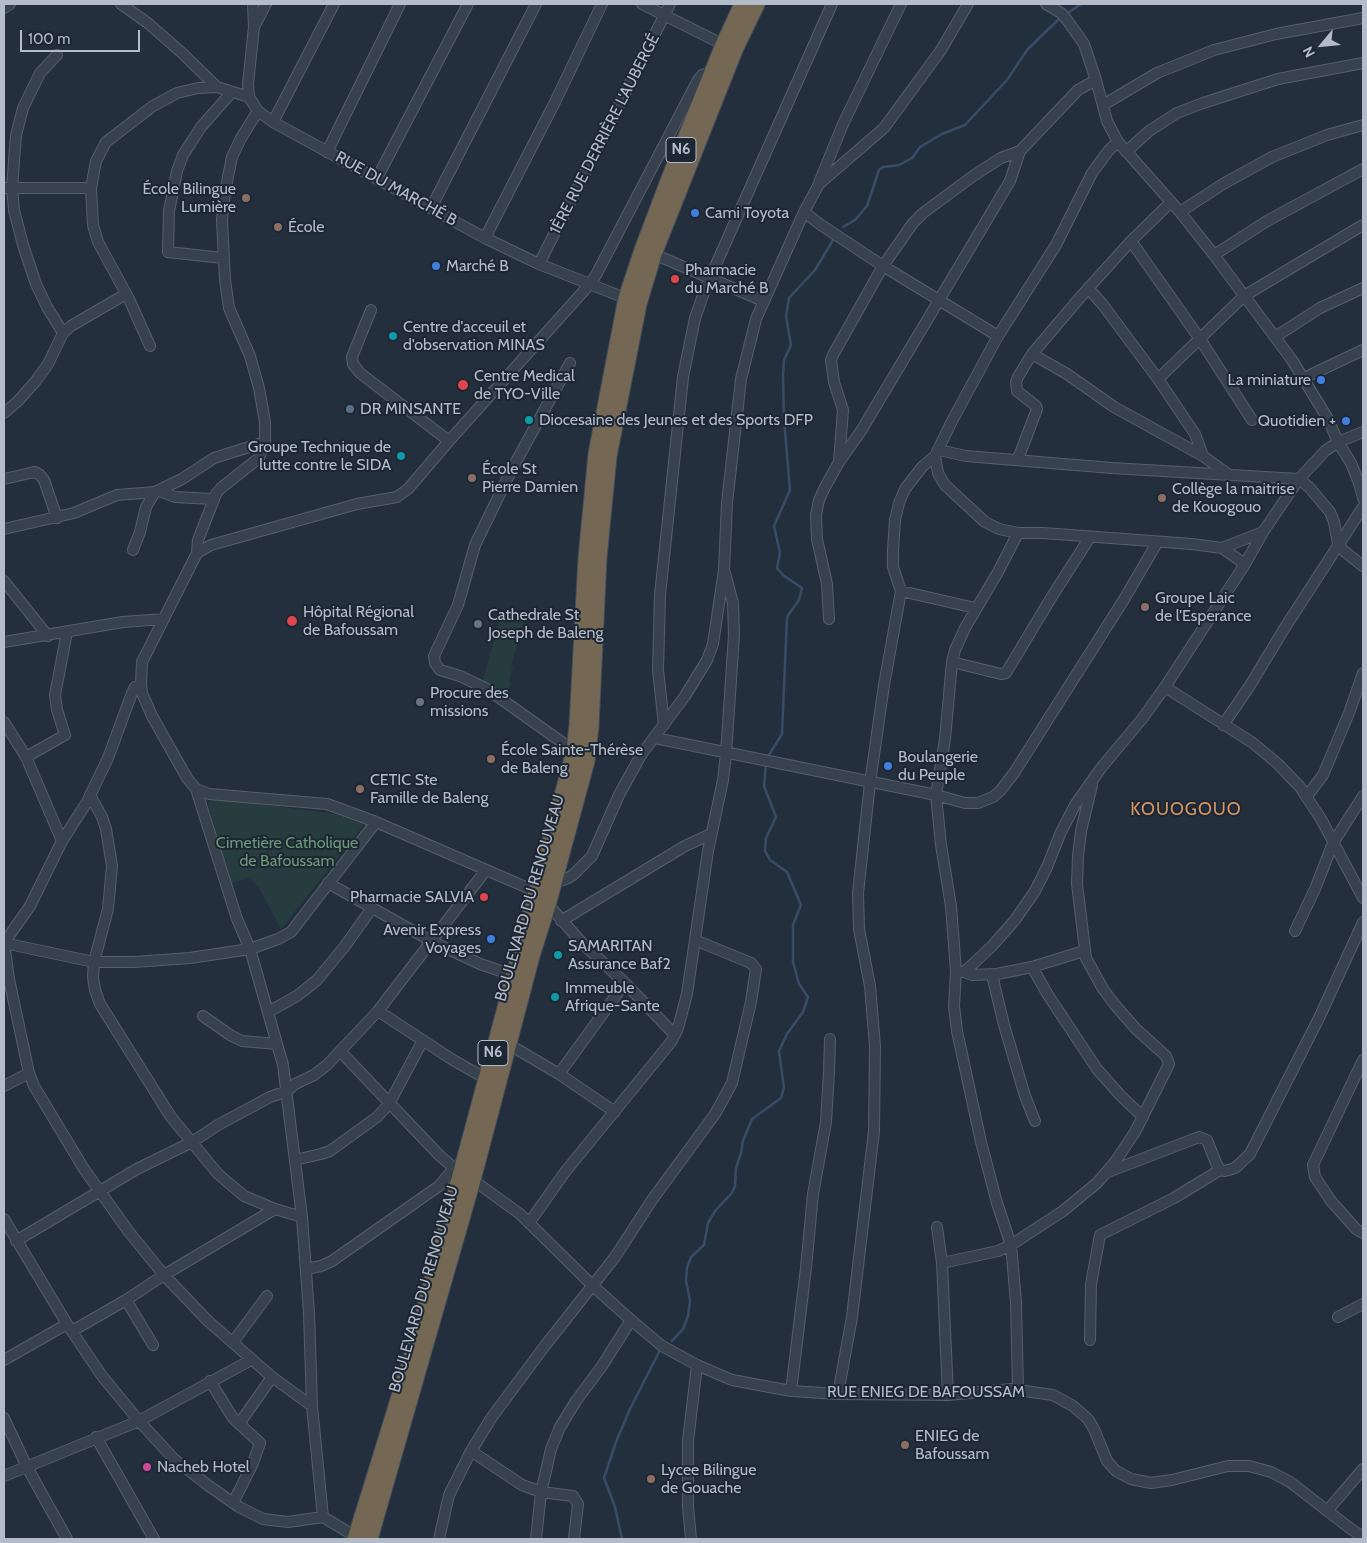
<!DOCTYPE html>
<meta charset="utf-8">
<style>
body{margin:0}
#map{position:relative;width:1367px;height:1543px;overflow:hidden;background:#242f3e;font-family:Cabin,sans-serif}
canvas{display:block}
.frame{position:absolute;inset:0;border:5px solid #b4bcc9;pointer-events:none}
.north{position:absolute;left:1297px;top:20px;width:50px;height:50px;-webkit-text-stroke:4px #1d2633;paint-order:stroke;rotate:242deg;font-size:14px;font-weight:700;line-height:20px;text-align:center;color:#b4bcc9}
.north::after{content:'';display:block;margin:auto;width:18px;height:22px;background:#b4bcc9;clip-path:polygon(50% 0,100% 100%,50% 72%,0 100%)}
.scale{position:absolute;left:20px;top:30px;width:120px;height:22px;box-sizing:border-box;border:2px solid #b4bcc9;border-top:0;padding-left:6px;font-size:15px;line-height:18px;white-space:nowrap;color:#b4bcc9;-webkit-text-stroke:4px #1d2633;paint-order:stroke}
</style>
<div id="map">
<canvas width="1367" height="1543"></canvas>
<div class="frame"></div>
<div class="north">N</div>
<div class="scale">100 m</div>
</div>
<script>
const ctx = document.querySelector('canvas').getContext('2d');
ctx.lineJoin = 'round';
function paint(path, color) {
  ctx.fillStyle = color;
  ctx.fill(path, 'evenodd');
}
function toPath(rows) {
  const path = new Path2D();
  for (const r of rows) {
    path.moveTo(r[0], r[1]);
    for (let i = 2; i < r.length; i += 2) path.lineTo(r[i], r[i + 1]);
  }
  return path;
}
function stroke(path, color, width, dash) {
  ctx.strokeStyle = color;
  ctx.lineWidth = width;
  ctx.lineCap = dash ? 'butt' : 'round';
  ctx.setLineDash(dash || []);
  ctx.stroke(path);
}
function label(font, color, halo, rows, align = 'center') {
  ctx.font = font + ' Cabin,sans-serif';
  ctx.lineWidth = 4;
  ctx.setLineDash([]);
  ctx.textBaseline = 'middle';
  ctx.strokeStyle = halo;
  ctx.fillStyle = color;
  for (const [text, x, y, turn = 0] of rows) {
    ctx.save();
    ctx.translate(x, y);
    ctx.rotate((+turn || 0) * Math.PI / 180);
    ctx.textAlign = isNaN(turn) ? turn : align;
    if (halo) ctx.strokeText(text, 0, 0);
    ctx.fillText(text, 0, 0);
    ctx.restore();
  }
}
const green = toPath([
 [501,616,524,621,511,666,513,667,509,681,511,682,506,695,483,680],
 [212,800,246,802,335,814,364,825,281,929,261,892,250,877,231,884,208,803]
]);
const stream = toPath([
 [1066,14,1081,4],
 [843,227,855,220,867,206,879,170,883,167,899,165,912,158,920,147,942,134,965,125,1007,80,1027,50,1061,17],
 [767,758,782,734,787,617,799,600,802,588,783,575,777,568,780,553,774,526,790,490,784,419,783,375,784,360,791,345,786,316,789,298,815,270,833,240],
 [672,1341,683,1329,688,1316,690,1301,686,1281,687,1268,691,1257,704,1245,708,1223,715,1211,732,1193,735,1186,736,1168,741,1153,743,1141,752,1119,781,1098,784,1088,779,1051,787,1034,803,1012,808,997,799,984,793,962,793,925,801,905,787,872,770,860,765,851,766,838,776,817,764,786,766,763],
 [622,1539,615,1507,604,1478,616,1442,630,1409,659,1352]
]);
const minor = toPath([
 [121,4,149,24,182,53,217,87,249,97],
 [253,4,254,27,248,84,249,97,258,111,273,122,485,238,539,264,630,300],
 [642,4,728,47],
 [1046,4,1061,13,1067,20,1084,44,1096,80,1107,121,1118,142,1180,212,1214,255,1292,360,1328,419,1338,442,1325,451,1299,479,1309,487,1330,512,1334,522,1338,544,1344,551,1363,566],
 [4,8,10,4],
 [255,25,266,4],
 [57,55,40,73,23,108,16,135,12,188,14,210,23,245,36,284,47,307,63,333],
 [1103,105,1157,73,1214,50,1276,34,1363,18],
 [273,122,334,4],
 [1118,142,1109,150,1092,173,1056,245,998,336,952,421,935,456,938,473,945,485,985,522,999,529,1018,533,1043,533,1192,544,1222,548,1263,532],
 [327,152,400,4],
 [1126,152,1149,131,1177,113,1203,103,1278,79,1363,63],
 [377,178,468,4],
 [819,183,843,124,901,4],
 [4,188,91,188],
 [431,208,536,4],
 [804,212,821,225,883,266,998,336],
 [1180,212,1223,184,1272,157,1327,135,1363,125],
 [485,238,555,102,602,4],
 [1131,241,1200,339,1252,420],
 [649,252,763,301],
 [1214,255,1267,221,1363,169],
 [223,258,168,252,169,211,177,171,183,155,201,127,231,93],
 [539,264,670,4],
 [1088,288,1103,305,1158,379,1195,434,1203,456],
 [371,310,352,357,353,364,360,373,449,441],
 [1275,337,1320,308,1363,288],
 [150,346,129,299,98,242,93,225,91,188,96,161,106,142,153,106,177,93,198,88,217,87],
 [1032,354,1067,374,1114,407,1203,456,1228,474],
 [570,363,512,469,475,545,458,605,434,656,435,663,440,670,460,676,487,689,577,753],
 [1304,378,1363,350],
 [1158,379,1244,296,1363,225],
 [4,413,18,401,35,382,48,364,63,333,71,326,126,294],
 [1363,432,1338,442,1351,463,1359,483,1363,498],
 [939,450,966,456,1112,468,1299,479,1263,532,1245,564,1165,687,1142,719,1101,768,1075,805,1061,832,1047,867,1035,891,1015,920,992,946,974,963,964,972,956,972],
 [1018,459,1037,409,1036,406,1017,391,1016,382,1018,377,1032,354,1083,294,1131,241,1171,202],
 [839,462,843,410,834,382,831,360,834,353,883,266,913,223,923,213,973,176,1001,158,1020,151],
 [4,479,30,473,35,472,40,475,44,480,57,518],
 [159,491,175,497,213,499],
 [4,529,74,513,117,495,155,492,182,479,214,458,265,442],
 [1222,548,1245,564],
 [133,550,140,532,146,507,155,492],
 [197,553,198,540,216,494,221,488,259,458,265,442,265,422,259,388,250,356,229,308,225,280,222,220,225,192,232,157,241,138,258,111],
 [4,581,48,636],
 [901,591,893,567,893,550,895,520,899,503,905,489,922,467,935,456],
 [829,619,827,584,817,539,816,515,819,500,825,487,839,462,861,431,1010,181,1020,151,1078,90,1096,80],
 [4,642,123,622,164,619],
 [952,662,1001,674,1006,673,1051,598,1090,537],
 [141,684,135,687,132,693,108,758,87,802,62,841,30,906,4,943,9,979,29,1073,34,1086,84,1169,129,1232,164,1275,208,1321,272,1377,312,1406],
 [1165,687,1253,743,1278,764,1300,787,1321,819,1363,898],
 [4,722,26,757,62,841],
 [664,725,658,670,660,595,683,377,695,318,706,287,832,4],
 [1223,725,1249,687,1284,629,1363,507],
 [655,738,936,795,965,803,978,803,993,797,1000,791,1014,773,1123,601,1157,543],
 [26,757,65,735,57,710,55,695,67,632],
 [196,789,237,919,250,949,283,1065,302,1217,309,1313,312,1406,323,1517,348,1532,360,1537],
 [90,795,102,817,106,829,112,866,108,909,94,962,93,977,95,990,100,1004,171,1117,218,1174,244,1196,275,1209,302,1217],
 [1307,796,1323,775,1349,713,1363,673],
 [549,881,553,883,566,879,573,875,592,856,619,795,641,755,685,696,707,660,713,644,724,570,727,503,741,379,756,319,804,212,819,184,884,128,941,50,968,4],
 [328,883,431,941,480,964,515,976],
 [561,921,685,846,711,834],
 [1295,931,1315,889,1333,843,1363,796],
 [4,943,94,962,134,962,190,958,250,949,278,939,291,932,376,822],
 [1032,967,1048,995,1097,1069,1120,1095,1143,1117],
 [964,972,972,975,997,974,1032,967,1084,951],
 [992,975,1004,1025,1025,1096,1035,1121],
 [378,1011,453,1060,490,1081],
 [268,1012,297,996,317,980,345,946,372,908],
 [203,1016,230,1035,242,1041,277,1044],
 [675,1035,625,983,583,944,537,892,376,822,327,804,209,794,196,789,187,778,152,716,142,693,141,684,142,662,197,553,211,545,357,504,397,497,408,489,449,441,590,284,596,275,698,80,702,75,712,72],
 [508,1044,559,1074,615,1112],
 [340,1051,439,1155,454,1168,473,1180,520,1214,593,1286,631,1320,662,1346,697,1365,732,1380,791,1391,838,1394,948,1395,1011,1389,1053,1395,1073,1406,1088,1419,1094,1429,1107,1461,1116,1471,1131,1479,1151,1483,1172,1480,1228,1466,1249,1466,1271,1472,1290,1482,1351,1529,1363,1537],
 [1363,1060,1313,1165,1315,1177,1331,1201,1356,1229,1363,1233],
 [559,1074,625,983],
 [4,1086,29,1073],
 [295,1160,321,1154,330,1151,377,1117,389,1104,423,1040],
 [1108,1172,1199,1137,1207,1140,1216,1163,1220,1170,1225,1171,1235,1168,1250,1154,1320,1016,1363,922],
 [4,1219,67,1324,102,1376,139,1421,174,1459,209,1486,239,1507,263,1519,288,1522,323,1517],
 [529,1223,565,1172,671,1042,678,1028,687,994,708,851,723,780,726,754,734,635,733,603,725,573],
 [937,1227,942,1263,948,1395],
 [16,1241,137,1169,192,1142,218,1125,270,1097,287,1091,295,1084,314,1075,327,1065,378,1011,486,870],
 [942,1263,998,1251,1011,1245,1063,1211,1097,1183,1115,1162,1135,1132,1169,1064,1166,1056,1136,1029,1115,1005,1103,989,1086,958,1077,884,1078,856,1081,831,1092,785],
 [306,1269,321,1266,332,1261,439,1186,454,1168],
 [1338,1317,1363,1304],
 [72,1331,126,1300],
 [1090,1340,1091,1284,1100,1235,1174,1198,1220,1170],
 [233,1342,267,1296],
 [153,1345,126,1300,164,1275,275,1209],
 [4,1360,67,1324],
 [210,1381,233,1418,260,1443,253,1463,233,1503],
 [1018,1390,1016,1302,1011,1245,997,1203,981,1142,957,1031,954,1006,956,972,951,906,941,845,936,795,945,739,952,662,955,650,965,628,998,572,1018,533],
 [791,1391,806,1268,813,1194,826,1122,829,1072,830,1039],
 [838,1394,852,1317,874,1131,875,1046,870,986,859,929,858,893,870,783,884,685,901,591,975,608],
 [4,1418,27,1467,67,1539],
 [239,1424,272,1377],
 [96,1437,154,1539],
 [471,1451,522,1485,541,1492,573,1496,578,1504,574,1539],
 [4,1476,139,1421,251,1360],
 [1327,1511,1363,1469],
 [439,1539,449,1495,471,1451,492,1417,544,1347,615,1257,652,1200,715,1114,732,1083,751,1002,756,969,751,963,695,940],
 [536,1539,541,1492,546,1471,551,1449,560,1427,576,1401,602,1366,631,1320],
 [691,1539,688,1507,688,1441,697,1365]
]);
const highway = toPath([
 [355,1539,411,1358,574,751,577,725,586,558,596,454,626,298,642,250,670,176,723,45,742,4],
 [370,1539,473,1180,532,956,548,905,587,761,591,727,599,558,609,456,639,304,654,254,735,50,757,4]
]);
const markers = [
 [246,198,5,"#8d6e63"],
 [695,213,5,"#3f7fe0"],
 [278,227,5,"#8d6e63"],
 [436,266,5,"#3f7fe0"],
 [675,279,5,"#e0444e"],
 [393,336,5,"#0f9aa8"],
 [1321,380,5,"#3f7fe0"],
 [463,385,6,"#e0444e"],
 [350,409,5,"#5c6f8a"],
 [529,420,5,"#0f9aa8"],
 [1346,421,5,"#3f7fe0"],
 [401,456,5,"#0f9aa8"],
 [472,478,5,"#8d6e63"],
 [1162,498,5,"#8d6e63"],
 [1145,607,5,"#8d6e63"],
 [292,621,6,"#e0444e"],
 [478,624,5,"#6b7280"],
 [420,702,5,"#6b7280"],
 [491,759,5,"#8d6e63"],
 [888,766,5,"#3f7fe0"],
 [360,789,5,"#8d6e63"],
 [484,897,5,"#e0444e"],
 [491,939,5,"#3f7fe0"],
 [558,955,5,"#0f9aa8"],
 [555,997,5,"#0f9aa8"],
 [905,1445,5,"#8d6e63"],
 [147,1467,5,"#d1479c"],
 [651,1479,5,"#8d6e63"]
];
const shields = [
 [681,150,30],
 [493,1053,30]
];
const shieldNames = [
 ["N6",681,150],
 ["N6",493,1053]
];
const streetNames = [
 ["1ÈRE RUE DERRIÈRE L'AUBERGÉ",605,134,-63],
 ["RUE DU MARCHÉ B",396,189,29],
 ["BOULEVARD DU RENOUVEAU",530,898,-74],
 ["BOULEVARD DU RENOUVEAU",424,1289,-74],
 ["RUE ENIEG DE BAFOUSSAM",926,1392]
];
const poiNames = [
 ["École Bilingue",236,189,"right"],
 ["Lumière",236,207,"right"],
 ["Cami Toyota",705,213],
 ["École",288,227],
 ["Marché B",446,266],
 ["Pharmacie",685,270],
 ["du Marché B",685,288],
 ["Centre d'acceuil et",403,327],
 ["d'observation MINAS",403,345],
 ["Centre Medical",474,376],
 ["de TYO-Ville",474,394],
 ["La miniature",1311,380,"right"],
 ["DR MINSANTE",360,409],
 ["Diocesaine des Jeunes et des Sports DFP",539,420],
 ["Quotidien +",1336,421,"right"],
 ["Groupe Technique de",391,447,"right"],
 ["lutte contre le SIDA",391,465,"right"],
 ["École St",482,469],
 ["Pierre Damien",482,487],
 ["Collège la maitrise",1172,489],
 ["de Kouogouo",1172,507],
 ["Groupe Laic",1155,598],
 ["de l'Esperance",1155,616],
 ["Hôpital Régional",303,612],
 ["de Bafoussam",303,630],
 ["Cathedrale St",488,615],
 ["Joseph de Baleng",488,633],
 ["Procure des",430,693],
 ["missions",430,711],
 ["École Sainte-Thérèse",501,750],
 ["de Baleng",501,768],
 ["Boulangerie",898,757],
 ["du Peuple",898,775],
 ["CETIC Ste",370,780],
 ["Famille de Baleng",370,798],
 ["Pharmacie SALVIA",474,897,"right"],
 ["Avenir Express",481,930,"right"],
 ["Voyages",481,948,"right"],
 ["SAMARITAN",568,946],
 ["Assurance Baf2",568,964],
 ["Immeuble",565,988],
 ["Afrique-Sante",565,1006],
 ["ENIEG de",915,1436],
 ["Bafoussam",915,1454],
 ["Nacheb Hotel",157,1467],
 ["Lycee Bilingue",661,1470],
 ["de Gouache",661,1488]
];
const parkNames = [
 ["Cimetière Catholique",287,843],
 ["de Bafoussam",287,861]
];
const neighbourhoodNames = [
 ["KOUOGOUO",1186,810]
];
paint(green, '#263c3f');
stroke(stream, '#394c67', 2.5);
stroke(minor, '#565f6c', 12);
stroke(highway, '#434c59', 17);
stroke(minor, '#38414e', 10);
stroke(highway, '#746855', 15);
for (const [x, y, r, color] of markers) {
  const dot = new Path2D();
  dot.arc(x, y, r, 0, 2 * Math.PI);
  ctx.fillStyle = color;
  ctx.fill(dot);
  stroke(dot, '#1d2633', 2);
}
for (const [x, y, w] of shields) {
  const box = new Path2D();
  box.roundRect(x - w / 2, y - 12.5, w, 25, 4);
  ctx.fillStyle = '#1d2633';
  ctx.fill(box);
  stroke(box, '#b4bcc9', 1);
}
label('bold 15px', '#b4bcc9', null, shieldNames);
label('16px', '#b4bcc9', '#1d2633', streetNames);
label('16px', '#b4bcc9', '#1d2633', poiNames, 'left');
label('16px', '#6b9a76', '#1d2633', parkNames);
ctx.letterSpacing = '1px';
label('18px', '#d59563', '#1d2633', neighbourhoodNames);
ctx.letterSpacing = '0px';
</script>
